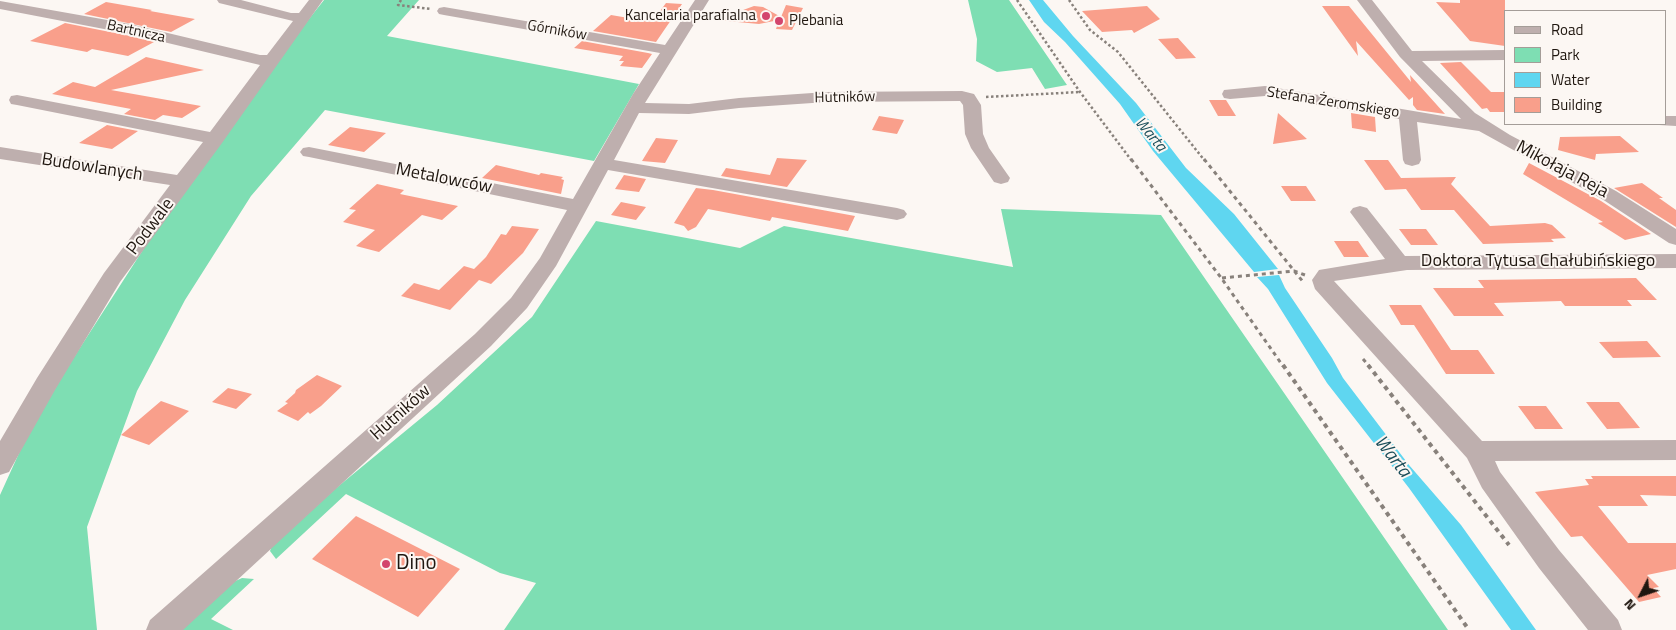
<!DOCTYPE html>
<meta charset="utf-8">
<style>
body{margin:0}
#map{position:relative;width:1676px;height:630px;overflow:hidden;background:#fcf7f3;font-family:"Titillium Web",sans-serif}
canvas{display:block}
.legend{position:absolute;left:1504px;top:10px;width:162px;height:115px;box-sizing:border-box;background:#fcf7f3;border:1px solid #a49d98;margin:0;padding:6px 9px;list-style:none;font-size:15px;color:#201710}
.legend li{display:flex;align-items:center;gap:10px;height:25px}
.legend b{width:25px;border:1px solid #a49d98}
.north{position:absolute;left:1616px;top:570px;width:50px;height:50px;-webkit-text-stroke:4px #fcf7f3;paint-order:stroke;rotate:229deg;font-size:14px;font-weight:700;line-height:20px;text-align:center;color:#201710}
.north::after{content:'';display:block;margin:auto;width:18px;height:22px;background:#201710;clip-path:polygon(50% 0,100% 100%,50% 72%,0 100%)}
</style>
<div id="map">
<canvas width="1676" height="630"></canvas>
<ul class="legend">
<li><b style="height:6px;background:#beafae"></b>Road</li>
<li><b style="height:14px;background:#7edeb3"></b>Park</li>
<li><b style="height:14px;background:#5fd6f0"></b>Water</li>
<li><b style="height:14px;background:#f99f8b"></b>Building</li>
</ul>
<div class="north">N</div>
</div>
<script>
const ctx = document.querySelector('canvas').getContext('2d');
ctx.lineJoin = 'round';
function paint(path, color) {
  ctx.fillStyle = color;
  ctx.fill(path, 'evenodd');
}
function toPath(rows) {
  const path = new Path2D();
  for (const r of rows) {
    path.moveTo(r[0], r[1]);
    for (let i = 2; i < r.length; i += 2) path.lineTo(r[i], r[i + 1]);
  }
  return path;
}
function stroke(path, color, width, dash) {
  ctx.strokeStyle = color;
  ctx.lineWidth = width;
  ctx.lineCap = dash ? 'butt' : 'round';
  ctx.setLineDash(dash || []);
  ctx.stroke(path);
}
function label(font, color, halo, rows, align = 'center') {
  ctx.font = font + ' "Titillium Web",sans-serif';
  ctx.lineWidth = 4;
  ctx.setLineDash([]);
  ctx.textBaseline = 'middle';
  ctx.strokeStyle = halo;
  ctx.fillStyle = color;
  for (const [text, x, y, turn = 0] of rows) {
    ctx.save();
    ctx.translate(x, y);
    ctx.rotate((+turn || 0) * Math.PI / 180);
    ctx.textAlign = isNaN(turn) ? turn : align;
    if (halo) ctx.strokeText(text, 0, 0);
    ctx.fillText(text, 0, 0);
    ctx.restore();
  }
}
const green = toPath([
 [324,0,419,0,387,36,639,84,594,161,325,110,251,196,185,300,137,391,87,527,97,630,0,630,0,495,25,440,67,368,157,228,290,43],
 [968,0,1009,0,1067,85,1045,89,1032,68,997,72,976,61,977,39],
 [1001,209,1161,215,1448,630,504,630,536,583,500,573,346,494,276,559,270,551,272,546,335,489,437,405,532,317,596,221,740,248,784,226,1013,267],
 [242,578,254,579,211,619,233,630,179,630,231,583]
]);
const water = toPath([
 [1029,0,1043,0,1073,36,1136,103,1186,168,1234,214,1278,269,1254,272,1153,151,1120,104,1065,42,1044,22],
 [1279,275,1285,288,1332,358,1343,378,1409,465,1461,525,1536,630,1511,630,1409,488,1327,383,1268,289,1257,277]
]);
const building = toPath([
 [1460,0,1505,0,1505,46,1470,41,1436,2,1460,3],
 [106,2,152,10,150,11,195,19,171,32,84,14],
 [666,3,682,4,656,42,593,31,611,15,652,22],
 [786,5,803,8,792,30,776,29,779,20,759,24,716,20,754,6,763,7,781,17],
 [1147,6,1160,19,1134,33,1132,30,1102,32,1082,11],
 [1322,6,1349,6,1411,82,1410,75,1445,114,1417,110,1413,105,1413,97,1409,100,1356,41,1358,56],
 [65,23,130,36,154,42,128,56,92,49,87,52,30,41],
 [1178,38,1196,58,1176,59,1158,39],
 [582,41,648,53,652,54,642,68,620,66,624,61,619,61,623,56,574,48],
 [146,57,204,70,111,90,201,106,182,118,163,115,155,120,124,114,131,109,52,94,73,82,95,87],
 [1461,62,1491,92,1505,92,1505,112,1490,112,1487,108,1482,109,1440,63],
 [1209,100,1226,100,1236,116,1218,116],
 [1278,113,1307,139,1273,144],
 [1351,113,1375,117,1376,132,1352,128],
 [879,116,904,120,897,134,872,130],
 [107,125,138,131,112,149,79,143],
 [350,127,386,133,364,152,328,145],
 [1620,136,1639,152,1596,154,1595,160,1558,150,1560,137],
 [656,138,678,140,665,163,642,161],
 [777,158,807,160,787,187,721,176,726,168,770,175],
 [1364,160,1388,160,1401,178,1456,177,1451,184,1490,226,1545,223,1552,225,1566,238,1551,239,1554,242,1483,244,1454,210,1421,210,1406,189,1385,190],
 [1529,163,1601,201,1651,234,1625,240,1598,223,1603,222,1523,174],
 [496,165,539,175,541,173,563,177,561,179,564,180,561,194,482,178],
 [624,175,646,179,639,192,615,189],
 [1642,183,1663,198,1659,198,1676,210,1676,227,1614,188],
 [377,184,404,190,400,194,458,206,442,220,422,215,379,252,356,246,375,230,343,222,356,210,349,209],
 [1281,186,1306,186,1316,201,1291,201],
 [696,188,713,190,855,216,848,231,772,217,770,221,708,209,696,227,688,231,684,226,674,223],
 [621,202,646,207,636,220,611,215],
 [512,226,539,229,523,253,491,284,479,280,450,310,401,296,414,283,439,290,464,266,474,269,486,257,501,234,506,235],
 [1399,229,1426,229,1438,245,1411,245],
 [1334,241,1358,241,1369,257,1344,257],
 [1636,278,1657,300,1627,300,1632,306,1565,306,1561,301,1494,303,1504,316,1454,316,1433,288,1484,288,1478,280],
 [1389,305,1421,305,1451,350,1478,350,1495,374,1446,374,1414,325,1401,325],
 [1647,341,1661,357,1613,358,1599,342],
 [317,375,342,386,321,406,310,414,308,412,298,421,277,411,288,403,285,402,295,393,296,390],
 [228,388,252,394,236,409,212,402],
 [161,401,189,411,149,445,121,435],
 [1586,402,1619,402,1640,428,1607,429],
 [1518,406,1546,406,1563,429,1535,429],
 [1591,476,1676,476,1676,496,1640,495,1648,506,1598,506,1628,543,1676,543,1676,569,1647,575,1659,587,1653,588,1661,597,1639,602,1582,536,1571,537,1535,492,1589,485,1585,479,1593,479],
 [356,516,460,569,418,617,312,559]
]);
const pathFar2 = toPath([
 [401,0,398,5,431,9],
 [1017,0,1080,92,1132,161],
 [1069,0,1090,30,1118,52,1205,161],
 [986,97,1080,92]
]);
const pathFar1 = toPath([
 [1131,159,1222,279,1283,366],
 [1204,159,1304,283],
 [1222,278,1294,271,1305,275],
 [1363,359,1369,366]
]);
const path = toPath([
 [1283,365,1469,630],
 [1368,365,1509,545]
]);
const minor = toPath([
 [217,0,241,0,291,13,299,13,309,0,323,0,222,143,120,282,55,390,9,472,0,475,0,441,37,378,104,273,170,185,0,159,0,147,177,175,203,142,17,105,11,104,9,100,11,96,17,95,210,132,260,65,130,34,0,9,0,1,130,24,260,55,267,55,293,21,219,3,217,0],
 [695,0,709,0,645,103,689,104,739,98,827,92,962,91,974,94,981,105,983,134,989,148,1010,178,1008,182,1001,184,994,182,971,148,965,134,963,105,960,101,827,102,739,108,689,114,639,113,614,160,897,208,904,210,907,214,904,218,897,220,608,170,556,266,527,308,491,346,183,630,146,630,150,620,475,334,511,298,540,258,567,210,309,157,303,156,300,152,303,148,309,147,573,199,633,94,660,53,444,15,439,14,437,11,439,8,444,7,665,45,695,0],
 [1357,0,1372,0,1412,51,1505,50,1505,60,1422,61,1475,113,1510,135,1616,191,1676,229,1676,245,1669,243,1602,199,1479,131,1417,122,1421,160,1419,164,1412,166,1405,164,1403,160,1399,119,1265,96,1230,99,1224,98,1222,94,1224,90,1265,86,1461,119,1400,57,1357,0],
 [1665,116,1676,116,1676,126,1659,125,1665,124,1665,116],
 [1360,206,1367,208,1405,256,1676,254,1676,268,1407,270,1334,281,1482,441,1676,440,1676,460,1495,461,1500,472,1559,550,1618,620,1622,630,1588,630,1539,568,1482,488,1467,458,1315,289,1312,280,1319,270,1385,259,1350,212,1353,208,1360,206]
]);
const markers = [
 [766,16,5,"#d3456d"],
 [779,21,5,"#d3456d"],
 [386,564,5,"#d3456d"]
];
const farPoinames = [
 ["Kancelaria parafialna",756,16],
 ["Plebania",789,21,"left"]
];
const farStreetnames = [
 ["Górników",557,31,10],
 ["Bartnicza",136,32,13],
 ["Hutników",845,98,-1],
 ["Stefana Żeromskiego",1333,103,9]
];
const farWaternames = [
 ["Warta",1150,135,50]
];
const streetNames = [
 ["Budowlanych",92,168,9],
 ["Mikołaja Reja",1562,170,28],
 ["Metalowców",444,179,11],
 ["Podwale",151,227,-53],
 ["Doktora Tytusa Chałubińskiego",1538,262],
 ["Hutników",401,413,-42]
];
const waterNames = [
 ["Warta",1392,457,52]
];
const nearPoinames = [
 ["Dino",396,564]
];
paint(green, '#7edeb3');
paint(water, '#5fd6f0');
paint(building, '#f99f8b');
stroke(pathFar2, '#88817b', 2.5, [2.5, 2.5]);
stroke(pathFar1, '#88817b', 3, [4, 4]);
stroke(path, '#88817b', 4, [4.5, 4.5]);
paint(minor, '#beafae');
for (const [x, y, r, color] of markers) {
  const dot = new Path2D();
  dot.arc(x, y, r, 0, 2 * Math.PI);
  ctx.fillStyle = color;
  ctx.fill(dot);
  stroke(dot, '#fcf7f3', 2);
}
label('15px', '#201710', '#fcf7f3', farPoinames, 'right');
label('15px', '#201710', '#fcf7f3', farStreetnames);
label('italic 16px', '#1b4e5a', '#fcf7f3', farWaternames);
label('18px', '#201710', '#fcf7f3', streetNames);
label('italic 19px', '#1b4e5a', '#fcf7f3', waterNames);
label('21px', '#201710', '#fcf7f3', nearPoinames, 'left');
</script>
